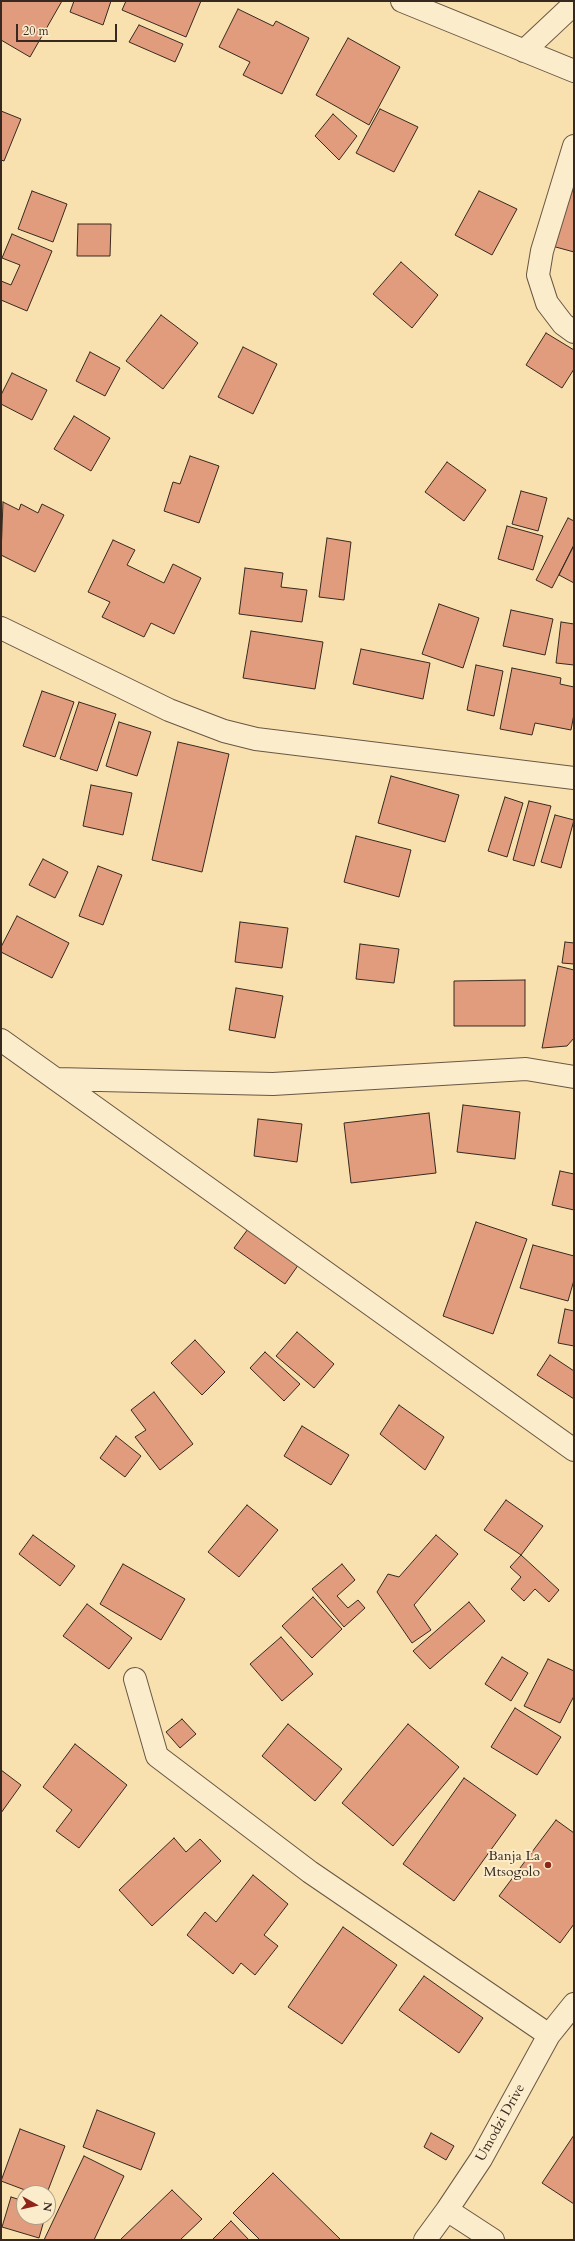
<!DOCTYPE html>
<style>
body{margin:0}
#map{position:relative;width:575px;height:2241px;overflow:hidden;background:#f9e1af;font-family:Cardo,serif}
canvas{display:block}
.frame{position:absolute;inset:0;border:2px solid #382920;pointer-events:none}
.north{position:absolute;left:16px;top:2185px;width:40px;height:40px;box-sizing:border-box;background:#fbeccb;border:1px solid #ad9e87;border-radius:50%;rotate:98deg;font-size:11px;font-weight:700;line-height:16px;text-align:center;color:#382920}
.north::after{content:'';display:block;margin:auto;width:14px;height:18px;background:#8f2418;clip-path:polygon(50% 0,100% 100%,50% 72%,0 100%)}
.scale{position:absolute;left:16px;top:24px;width:101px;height:18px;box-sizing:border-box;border:2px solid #382920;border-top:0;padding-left:5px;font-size:12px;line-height:14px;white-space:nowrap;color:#382920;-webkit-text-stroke:3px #fbeccb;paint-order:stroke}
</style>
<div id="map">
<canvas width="575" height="2241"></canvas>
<div class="frame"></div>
<div class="north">N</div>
<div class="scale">20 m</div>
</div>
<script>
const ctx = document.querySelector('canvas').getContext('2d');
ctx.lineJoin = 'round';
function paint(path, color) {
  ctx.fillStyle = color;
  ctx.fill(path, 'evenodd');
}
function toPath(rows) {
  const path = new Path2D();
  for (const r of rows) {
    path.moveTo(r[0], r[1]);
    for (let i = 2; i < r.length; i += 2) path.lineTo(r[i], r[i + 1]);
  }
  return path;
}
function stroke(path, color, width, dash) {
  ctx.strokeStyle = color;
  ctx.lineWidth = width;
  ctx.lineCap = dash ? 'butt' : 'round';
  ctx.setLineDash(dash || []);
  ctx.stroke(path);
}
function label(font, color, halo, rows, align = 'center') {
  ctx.font = font + ' Cardo,serif';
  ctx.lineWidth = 4;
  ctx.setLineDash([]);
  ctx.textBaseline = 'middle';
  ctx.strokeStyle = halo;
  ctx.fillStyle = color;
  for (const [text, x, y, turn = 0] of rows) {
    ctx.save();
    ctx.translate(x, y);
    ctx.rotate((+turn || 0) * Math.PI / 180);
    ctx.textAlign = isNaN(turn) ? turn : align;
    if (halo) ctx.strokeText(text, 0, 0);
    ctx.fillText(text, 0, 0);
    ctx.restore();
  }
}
const building = toPath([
 [1,1,62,1,30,57,1,40,1,1],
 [74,1,111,1,103,25,70,12,74,1],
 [126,1,201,1,186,37,122,10,126,1],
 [238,9,273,26,276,21,309,38,282,94,243,75,250,62,219,47,238,9],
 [139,25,183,44,175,62,129,42,139,25],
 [348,38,400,67,369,125,316,95,348,38],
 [380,109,418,127,394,172,356,153,380,109],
 [1,111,21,119,4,161,1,160,1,111],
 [333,114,357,136,339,160,315,136,333,114],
 [574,186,574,252,552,246,574,186],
 [32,191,67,204,53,242,18,229,32,191],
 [479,191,517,209,492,255,455,235,479,191],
 [78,224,111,224,110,256,77,256,78,224],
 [12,234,52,251,27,311,1,300,1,281,11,285,20,265,2,258,12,234],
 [401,262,438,295,412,328,373,294,401,262],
 [161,315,198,343,163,389,126,361,161,315],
 [546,333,574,350,574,369,562,388,526,365,546,333],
 [243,347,277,364,253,414,218,397,243,347],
 [90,352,120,368,105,396,76,381,90,352],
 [12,373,47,390,32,420,1,404,1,395,12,373],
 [74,416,110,438,91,471,54,449,74,416],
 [190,456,219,466,199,523,164,511,173,482,180,484,190,456],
 [447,462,486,490,464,521,425,492,447,462],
 [521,491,547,498,538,531,512,524,521,491],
 [3,502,19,510,21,504,38,513,42,504,64,515,35,572,1,555,3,502],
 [568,518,574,521,574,545,552,588,536,580,568,518],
 [507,526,543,536,533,570,498,559,507,526],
 [327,538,351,542,344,600,319,597,327,538],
 [113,540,135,550,127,565,164,583,173,564,201,578,174,634,151,623,144,637,102,617,110,602,88,592,113,540],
 [574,545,574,583,559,575,574,545],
 [245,568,283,573,281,587,307,590,302,622,239,614,245,568],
 [439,604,479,618,463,668,422,654,439,604],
 [511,610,553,619,545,655,503,646,511,610],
 [561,622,574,624,574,665,556,663,561,622],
 [251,631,323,642,315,689,243,678,251,631],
 [361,649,430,663,423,699,353,684,361,649],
 [476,665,503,671,494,716,467,710,476,665],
 [512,668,561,678,560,684,574,687,574,714,571,730,535,723,532,735,500,729,512,668],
 [42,691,74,702,55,757,23,746,42,691],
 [79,702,116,714,97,771,60,759,79,702],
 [119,722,151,732,137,776,106,766,119,722],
 [178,742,229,754,202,872,152,860,178,742],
 [391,776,459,795,445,842,378,823,391,776],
 [91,785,132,793,123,835,83,826,91,785],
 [505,797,523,803,507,857,488,851,505,797],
 [529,801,551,806,534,866,513,860,529,801],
 [555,815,574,820,561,868,541,862,555,815],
 [356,836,411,850,399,897,344,882,356,836],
 [43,859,68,872,55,898,29,885,43,859],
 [98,866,122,875,103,925,79,916,98,866],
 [17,916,69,943,52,978,1,952,1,947,17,916],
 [240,922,288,928,282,968,235,962,240,922],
 [565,942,574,943,574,964,562,963,565,942],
 [360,944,399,949,394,983,356,979,360,944],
 [558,966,574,970,574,1038,567,1046,542,1048,558,966],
 [525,980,525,1026,454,1026,454,981,525,980],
 [236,988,283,996,275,1038,229,1030,236,988],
 [463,1105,520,1112,515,1159,457,1152,463,1105],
 [429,1113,436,1173,351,1183,344,1123,429,1113],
 [258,1119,302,1124,297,1162,254,1156,258,1119],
 [560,1171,574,1174,574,1210,552,1205,560,1171],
 [476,1222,527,1239,493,1334,443,1316,476,1222],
 [248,1229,299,1264,285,1284,234,1248,248,1229],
 [533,1245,574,1256,574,1280,568,1301,520,1288,533,1245],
 [565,1309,574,1311,574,1346,558,1343,565,1309],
 [297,1332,334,1364,314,1388,276,1356,297,1332],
 [195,1340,225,1372,202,1395,171,1363,195,1340],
 [265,1352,300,1384,284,1401,250,1368,265,1352],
 [550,1355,574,1371,574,1399,537,1375,550,1355],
 [154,1392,193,1444,160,1470,135,1437,146,1430,131,1410,154,1392],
 [399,1405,444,1437,425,1470,380,1434,399,1405],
 [302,1426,349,1455,331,1485,284,1456,302,1426],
 [116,1436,141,1456,125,1477,100,1458,116,1436],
 [506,1500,543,1526,521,1555,484,1530,506,1500],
 [247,1505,278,1530,239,1577,208,1552,247,1505],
 [33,1535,75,1566,60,1586,19,1554,33,1535],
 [436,1535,458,1554,414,1605,431,1630,412,1643,377,1592,388,1574,399,1577,436,1535],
 [521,1555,559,1590,549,1602,535,1589,524,1601,511,1589,521,1577,510,1567,521,1555],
 [123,1564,185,1599,161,1640,100,1604,123,1564],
 [342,1564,355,1580,337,1596,348,1608,358,1600,365,1608,344,1627,312,1589,342,1564],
 [313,1597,342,1629,312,1658,282,1626,313,1597],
 [469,1602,485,1621,430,1669,413,1651,469,1602],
 [87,1604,132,1638,109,1669,63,1636,87,1604],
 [281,1637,313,1674,282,1701,250,1664,281,1637],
 [502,1657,528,1673,511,1701,485,1684,502,1657],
 [548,1659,574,1671,574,1696,560,1723,524,1706,548,1659],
 [515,1708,561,1737,537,1775,491,1747,515,1708],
 [182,1719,196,1734,180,1748,166,1732,182,1719],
 [288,1724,342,1769,315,1801,262,1756,288,1724],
 [408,1724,459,1767,393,1846,342,1803,408,1724],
 [75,1744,127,1785,79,1848,56,1831,72,1810,43,1787,75,1744],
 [1,1770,21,1785,1,1813,1,1770],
 [464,1778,516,1815,454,1901,403,1864,464,1778],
 [556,1820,574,1833,574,1924,560,1943,499,1896,556,1820],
 [174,1838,186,1852,200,1839,221,1861,152,1926,119,1890,174,1838],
 [253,1875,288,1904,264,1935,278,1946,255,1975,241,1963,233,1974,187,1935,205,1912,216,1922,253,1875],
 [343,1927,397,1965,342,2044,288,2007,343,1927],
 [424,1976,483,2018,459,2053,399,2010,424,1976],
 [97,2110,155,2133,141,2170,83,2147,97,2110],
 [20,2129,65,2146,47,2193,33,2193,1,2181,20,2129],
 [431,2133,454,2146,446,2160,424,2147,431,2133],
 [574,2135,574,2204,542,2183,574,2135],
 [84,2156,124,2176,94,2240,44,2240,84,2156],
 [273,2173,341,2240,260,2240,233,2213,273,2173],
 [172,2190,202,2219,180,2240,120,2240,172,2190],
 [11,2197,24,2201,24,2217,45,2217,39,2238,2,2227,11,2197],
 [231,2221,249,2240,212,2240,231,2221]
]);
const minor = toPath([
 [402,1,574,71],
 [524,51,574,4],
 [574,146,542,251,538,275,547,303,563,324,574,332],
 [1,628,169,710,224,731,256,739,574,778],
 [1,1040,574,1450],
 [56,1079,273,1084,526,1069,574,1077],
 [135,1679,157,1756,310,1872,549,2035],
 [447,2210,493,2240],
 [425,2240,447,2210,481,2159,549,2035,574,2004]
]);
const markers = [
 [548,1865,4,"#8f2418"]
];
const poiNames = [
 ["Banja La",540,1857],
 ["Mtsogolo",540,1873]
];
const streetNames = [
 ["Umodzi Drive",501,2123,-61]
];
paint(building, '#e09c7c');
stroke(building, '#382920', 1);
stroke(minor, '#685744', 24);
stroke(minor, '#fbeccb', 22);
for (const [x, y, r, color] of markers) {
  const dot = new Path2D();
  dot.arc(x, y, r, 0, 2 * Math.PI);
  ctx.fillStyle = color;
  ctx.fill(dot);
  stroke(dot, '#fbeccb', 1.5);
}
label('14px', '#382920', '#fbeccb', poiNames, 'right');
label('14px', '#382920', '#fbeccb', streetNames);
</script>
